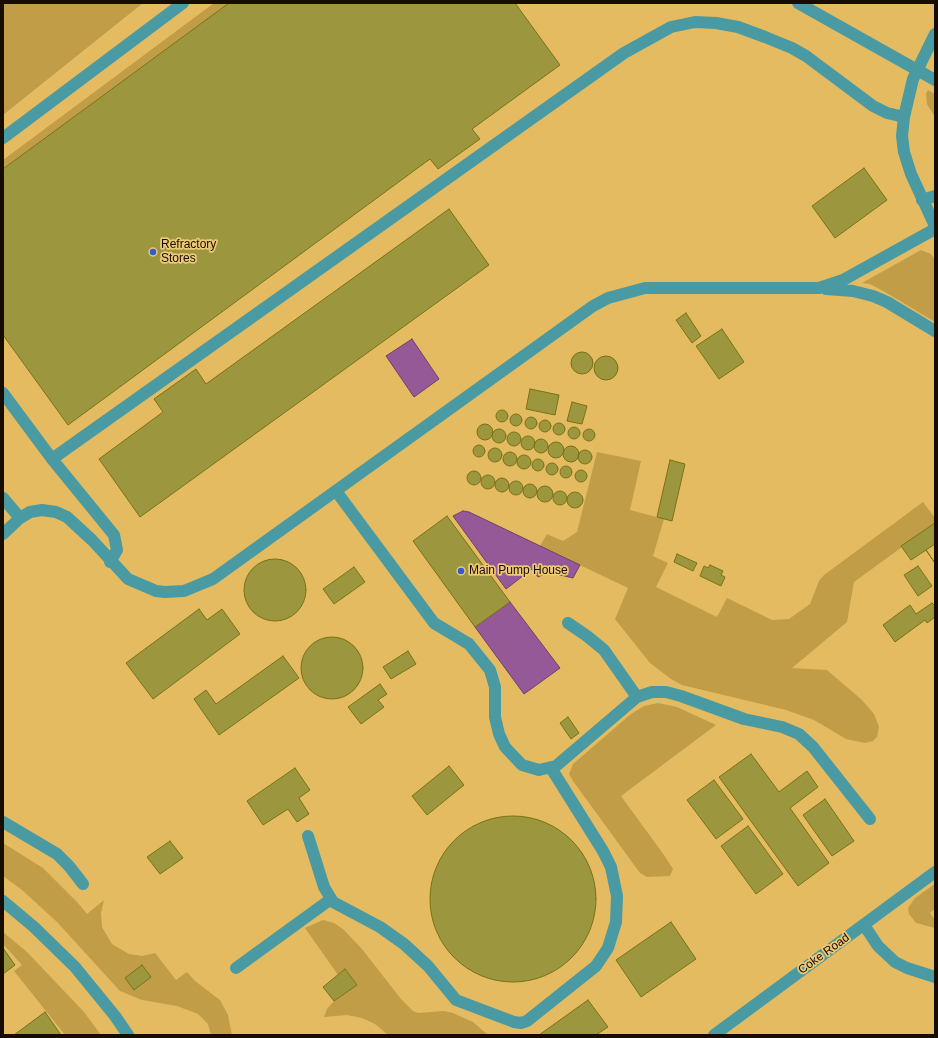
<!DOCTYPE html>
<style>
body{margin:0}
#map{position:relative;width:938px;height:1038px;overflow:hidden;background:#edc876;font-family:Arial,sans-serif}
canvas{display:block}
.frame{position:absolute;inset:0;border:4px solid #170c00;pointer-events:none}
</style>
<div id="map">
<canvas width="938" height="1038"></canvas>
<div class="frame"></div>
</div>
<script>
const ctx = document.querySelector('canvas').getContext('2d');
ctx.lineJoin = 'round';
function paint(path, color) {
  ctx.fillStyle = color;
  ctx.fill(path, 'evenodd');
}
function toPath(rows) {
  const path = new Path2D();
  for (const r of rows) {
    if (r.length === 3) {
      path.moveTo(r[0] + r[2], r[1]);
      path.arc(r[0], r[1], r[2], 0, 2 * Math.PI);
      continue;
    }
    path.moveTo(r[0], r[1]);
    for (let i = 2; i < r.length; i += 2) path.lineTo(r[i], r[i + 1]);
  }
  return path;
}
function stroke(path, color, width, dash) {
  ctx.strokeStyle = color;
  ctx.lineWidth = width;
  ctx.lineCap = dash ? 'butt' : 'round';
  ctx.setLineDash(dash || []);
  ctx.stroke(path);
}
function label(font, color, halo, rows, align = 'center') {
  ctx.font = font + ' Arial,sans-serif';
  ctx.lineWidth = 3.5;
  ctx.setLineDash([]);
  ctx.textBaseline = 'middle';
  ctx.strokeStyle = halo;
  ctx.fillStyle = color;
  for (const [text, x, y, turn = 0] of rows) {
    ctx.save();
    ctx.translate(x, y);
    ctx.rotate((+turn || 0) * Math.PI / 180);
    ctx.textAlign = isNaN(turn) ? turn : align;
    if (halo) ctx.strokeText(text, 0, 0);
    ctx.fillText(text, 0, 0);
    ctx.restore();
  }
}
const built = toPath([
 [3,3,935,3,935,1035,3,1035]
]);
const green = toPath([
 [3,3,143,3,3,115],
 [214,3,229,3,3,169,3,160],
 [928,90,935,94,935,117,927,104,926,94],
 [921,250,931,254,935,260,935,322,885,292,870,284,862,283],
 [597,452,641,461,630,510,664,519,653,556,668,563,656,587,717,617,727,598,772,620,789,619,810,604,819,581,824,575,923,502,935,518,935,523,854,582,847,622,792,668,827,670,862,700,874,714,879,727,877,737,873,741,865,743,846,739,814,720,786,710,682,685,671,679,650,663,615,619,628,588,540,546,547,534,563,541,577,532],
 [658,703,677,707,716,725,621,796,664,855,673,869,670,876,647,877,640,873,573,781,569,774,573,764,631,714,644,706],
 [3,843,43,868,78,903,87,914,104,900,101,913,102,927,112,944,129,954,142,956,155,953,176,980,187,972,195,981,220,1000,228,1015,232,1035,211,1035,208,1024,198,1014,177,1006,142,1000,120,991,57,922,22,890,3,876],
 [935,884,935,909,930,913,935,920,935,928,916,923,909,914,908,908,915,898],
 [323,920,334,923,343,929,362,949,401,999,413,1011,418,1013,444,1011,453,1013,473,1022,488,1035,388,1035,375,1024,362,1018,347,1015,324,1017,327,1009,334,1001,357,985,345,969,338,975,305,928],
 [3,932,27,952,84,1012,101,1035,65,1035,14,971,22,965,3,944]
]);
const water = toPath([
 [412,339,439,379,414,397,386,356,412,339],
 [463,511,469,512,580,565,573,578,548,572,538,577,532,569,506,589,453,516,463,511],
 [510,602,560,668,524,694,475,627,510,602]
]);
const building = toPath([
 [229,3,515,3,560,65,472,129,480,139,438,169,430,159,68,425,3,335,3,169,229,3],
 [864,168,887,200,835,238,812,206,864,168],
 [449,209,489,265,140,517,99,459,163,412,154,399,196,369,206,384,449,209],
 [686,313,701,336,692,343,676,320,686,313],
 [722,329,744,362,719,379,696,346,722,329],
 [582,363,11],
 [606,368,12],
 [530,389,559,395,555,415,526,409,530,389],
 [572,402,587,406,582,424,567,421,572,402],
 [502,416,6],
 [516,420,6],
 [531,423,6],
 [545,426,6],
 [559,429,6],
 [485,432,8],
 [574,433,6],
 [499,436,7],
 [589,435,6],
 [514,439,7],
 [528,443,7],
 [541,446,7],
 [556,450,8],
 [479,451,6],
 [571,454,8],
 [495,455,7],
 [585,457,7],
 [510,459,7],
 [524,462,7],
 [538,465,6],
 [670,460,685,464,672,521,657,517,670,460],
 [552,469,6],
 [566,472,6],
 [581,476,6],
 [474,478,7],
 [488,482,7],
 [502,485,7],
 [516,488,7],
 [530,491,7],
 [545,494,8],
 [560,498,7],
 [575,500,8],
 [447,516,510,602,475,627,413,541,447,516],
 [935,523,935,563,926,550,911,560,901,546,935,523],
 [935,544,935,563,926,550,935,544],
 [677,554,697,563,693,571,674,562,677,554],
 [275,590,31],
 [710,565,723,571,721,575,725,577,721,586,700,576,704,566,708,568,710,565],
 [918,566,932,586,918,596,904,575,918,566],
 [354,567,365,582,334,604,323,589,354,567],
 [932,603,935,606,935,617,927,623,925,620,895,642,883,625,910,605,916,614,932,603],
 [199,609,207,620,222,609,240,634,153,699,126,663,199,609],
 [332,668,31],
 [408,651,416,664,391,679,383,667,408,651],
 [283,656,299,678,219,735,194,699,206,690,216,704,283,656],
 [380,684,387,694,378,700,384,707,361,724,348,707,380,684],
 [568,717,579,733,571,739,560,723,568,717],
 [751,754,779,792,807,771,818,787,790,808,829,863,798,886,719,777,751,754],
 [449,766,464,785,427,815,412,796,449,766],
 [295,768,310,790,299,798,309,814,297,822,288,809,263,825,247,801,295,768],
 [714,780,743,819,716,839,687,800,714,780],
 [825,799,854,841,832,856,803,815,825,799],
 [513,899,83],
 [748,826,783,874,756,894,721,846,748,826],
 [170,841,183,858,160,874,147,857,170,841],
 [671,922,696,959,641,997,616,960,671,922],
 [3,948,15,965,3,974,3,948],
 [142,965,151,977,134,990,125,978,142,965],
 [345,969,357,985,334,1001,323,987,345,969],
 [588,1000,608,1027,596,1035,539,1035,588,1000],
 [45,1012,61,1035,14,1035,45,1012]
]);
const minor = toPath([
 [798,3,935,80],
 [935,34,913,79,904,117,902,136,904,152,911,174,935,226],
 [3,138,183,3],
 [922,200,935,196],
 [826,289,853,291,873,296,887,302,935,331],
 [3,393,52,459,114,535,117,550,110,562],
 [52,459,624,53,671,27,695,22,716,23,738,27,765,37,792,48,806,56,873,106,887,113,904,117],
 [336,491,434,623,469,644,490,670,495,687,495,717,499,734,505,747,522,765,539,770,556,766,637,697,652,692,666,692,681,696,744,719,782,727,799,734,813,747,870,819],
 [3,498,20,518,30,512,42,510,56,512,67,517,92,540,128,579,156,591,165,592,184,591,213,579,593,306,608,298,645,288,819,288,843,280,935,229],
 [3,534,20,518],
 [568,623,587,636,604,650,637,697],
 [3,822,57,854,69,866,83,884],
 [308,836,324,887,333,902,380,927,404,944,428,966,456,1000,514,1022,521,1023,527,1021,596,966,608,948,616,922,617,896,611,867,603,851,551,768],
 [3,901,34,927,75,967,115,1016,128,1035],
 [864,925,878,946,895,962,907,968,935,977],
 [236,968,331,899],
 [714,1035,935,872]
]);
const markers = [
 [153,252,4,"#335ccc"],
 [461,571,4,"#335ccc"]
];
const poiNames = [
 ["Refractory",161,245],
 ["Stores",161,259],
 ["Main Pump House",469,571]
];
const streetNames = [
 ["Coke Road",824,954,-36]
];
paint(built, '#e4bb60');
paint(green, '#c29d48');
paint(water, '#955998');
stroke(water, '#6f426a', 1);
paint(building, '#9c963f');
stroke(building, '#7a7314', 1);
stroke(minor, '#499aa3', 12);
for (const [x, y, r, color] of markers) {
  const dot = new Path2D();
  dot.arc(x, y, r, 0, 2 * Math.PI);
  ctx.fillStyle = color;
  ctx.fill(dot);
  stroke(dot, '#edc876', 1.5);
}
label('12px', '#170c00', '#edc876', poiNames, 'left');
label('12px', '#170c00', '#edc876', streetNames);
</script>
